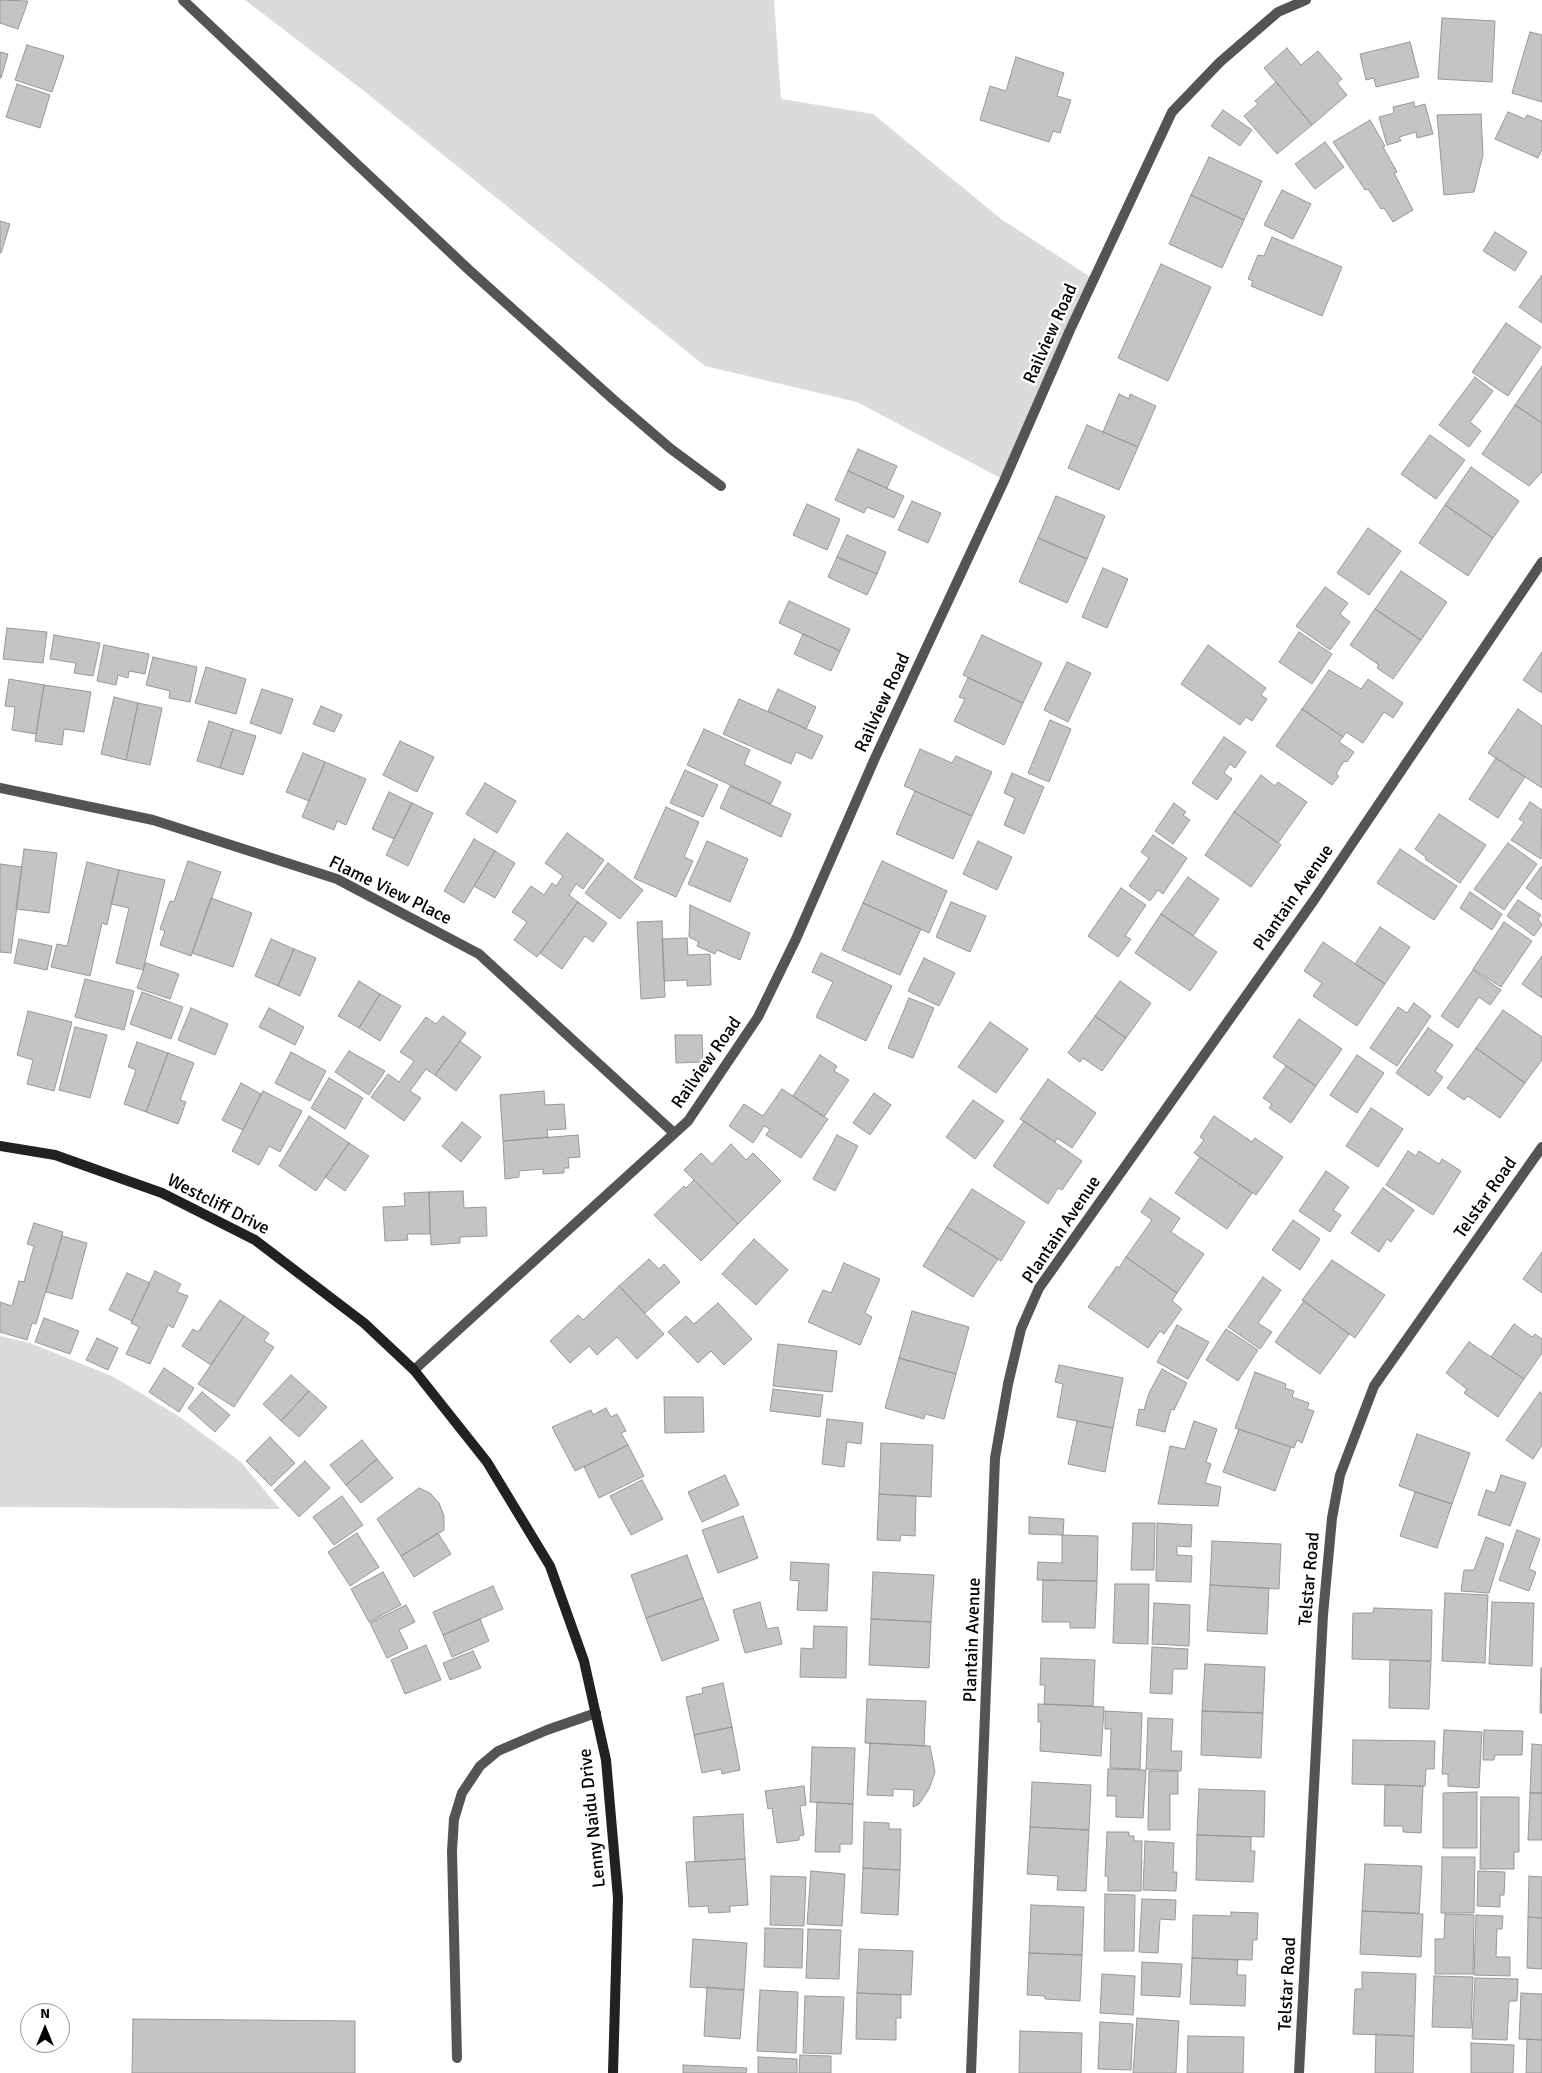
<!DOCTYPE html>
<style>
body{margin:0}
#map{position:relative;width:1542px;height:2073px;overflow:hidden;background:#fff;font-family:Signika,sans-serif}
canvas{display:block}
.north{position:absolute;left:20px;top:2003px;width:50px;height:50px;box-sizing:border-box;background:#fff;border:1px solid #999;border-radius:50%;rotate:0deg;font-size:14px;font-weight:700;line-height:20px;text-align:center;color:#000}
.north::after{content:'';display:block;margin:auto;width:18px;height:22px;background:#000;clip-path:polygon(50% 0,100% 100%,50% 72%,0 100%)}
</style>
<div id="map">
<canvas width="1542" height="2073"></canvas>
<div class="north">N</div>
</div>
<script>
const ctx = document.querySelector('canvas').getContext('2d');
ctx.lineJoin = 'round';
function paint(path, color) {
  ctx.fillStyle = color;
  ctx.fill(path, 'evenodd');
}
function toPath(rows) {
  const path = new Path2D();
  for (const r of rows) {
    path.moveTo(r[0], r[1]);
    for (let i = 2; i < r.length; i += 2) path.lineTo(r[i], r[i + 1]);
  }
  return path;
}
function stroke(path, color, width, dash) {
  ctx.strokeStyle = color;
  ctx.lineWidth = width;
  ctx.lineCap = dash ? 'butt' : 'round';
  ctx.setLineDash(dash || []);
  ctx.stroke(path);
}
function label(font, color, halo, rows, align = 'center') {
  ctx.font = font + ' Signika,sans-serif';
  ctx.lineWidth = 5;
  ctx.setLineDash([]);
  ctx.textBaseline = 'middle';
  ctx.strokeStyle = halo;
  ctx.fillStyle = color;
  for (const [text, x, y, turn = 0] of rows) {
    ctx.save();
    ctx.translate(x, y);
    ctx.rotate((+turn || 0) * Math.PI / 180);
    ctx.textAlign = isNaN(turn) ? turn : align;
    if (halo) ctx.strokeText(text, 0, 0);
    ctx.fillText(text, 0, 0);
    ctx.restore();
  }
}
const green = toPath([
 [245,0,774,0,781,99,873,114,1001,219,1095,280,1006,481,857,402,705,366,364,91],
 [0,1336,30,1343,114,1377,180,1417,241,1462,280,1509,0,1507]
]);
const building = toPath([
 [0,0,28,1,18,29,0,23,0,0],
 [1442,18,1495,21,1492,82,1438,79,1442,18],
 [1530,32,1542,35,1542,102,1512,93,1530,32],
 [1410,42,1419,77,1376,87,1374,78,1366,80,1360,54,1410,42],
 [27,45,64,56,52,92,15,80,27,45],
 [1287,48,1301,65,1318,51,1342,79,1337,83,1347,95,1312,125,1264,68,1287,48],
 [0,52,8,54,1,78,0,78,0,52],
 [1016,57,1064,73,1057,96,1071,100,1060,133,1053,131,1049,142,980,120,990,86,1006,91,1016,57],
 [1276,82,1312,125,1277,154,1244,116,1258,104,1255,101,1276,82],
 [17,84,50,95,40,128,6,117,17,84],
 [1414,102,1415,107,1425,104,1433,134,1417,138,1416,132,1399,137,1401,141,1387,145,1379,117,1394,113,1393,107,1414,102],
 [1223,110,1252,130,1240,146,1211,126,1223,110],
 [1508,112,1525,119,1527,115,1542,121,1542,149,1538,158,1495,139,1508,112],
 [1481,114,1483,155,1474,192,1444,195,1437,115,1481,114],
 [1370,120,1385,146,1383,147,1397,172,1394,173,1413,210,1393,222,1384,208,1381,209,1368,189,1365,190,1333,142,1370,120],
 [1325,142,1344,167,1315,189,1295,164,1325,142],
 [1209,157,1262,181,1244,220,1191,195,1209,157],
 [1282,190,1311,204,1293,239,1264,225,1282,190],
 [1191,195,1244,220,1222,268,1169,244,1191,195],
 [0,221,10,224,1,253,0,253,0,221],
 [1495,232,1527,252,1515,271,1483,251,1495,232],
 [1272,237,1342,267,1322,316,1251,286,1253,281,1248,279,1258,255,1264,256,1272,237],
 [1161,264,1211,287,1168,381,1118,358,1161,264],
 [1542,275,1542,323,1519,307,1542,275],
 [1506,323,1541,347,1508,396,1472,372,1506,323],
 [1542,366,1542,423,1515,405,1542,366],
 [1475,377,1493,391,1470,422,1481,431,1469,447,1439,425,1475,377],
 [1119,394,1129,399,1130,394,1156,406,1138,447,1103,432,1119,394],
 [1515,405,1542,423,1542,472,1529,486,1482,454,1515,405],
 [1087,425,1138,447,1119,490,1068,468,1087,425],
 [1430,435,1465,460,1436,499,1401,474,1430,435],
 [858,449,897,466,887,488,848,471,858,449],
 [1471,467,1519,501,1493,538,1445,505,1471,467],
 [848,471,904,496,894,518,867,507,864,513,835,500,848,471],
 [1056,496,1105,516,1087,559,1038,538,1056,496],
 [912,501,941,513,928,543,898,530,912,501],
 [807,504,840,519,827,550,793,535,807,504],
 [1445,505,1493,538,1468,576,1419,543,1445,505],
 [1368,528,1401,551,1369,595,1337,573,1368,528],
 [847,535,886,552,877,574,837,557,847,535],
 [1038,538,1087,559,1067,603,1019,582,1038,538],
 [837,557,877,574,867,595,828,577,837,557],
 [1103,568,1128,579,1107,628,1082,617,1103,568],
 [1401,571,1447,602,1421,640,1375,609,1401,571],
 [1325,587,1348,603,1340,614,1350,622,1330,650,1296,626,1325,587],
 [789,601,850,629,840,651,779,623,789,601],
 [1375,609,1421,640,1393,679,1377,668,1379,665,1350,645,1375,609],
 [7,628,47,632,43,663,3,659,7,628],
 [1299,632,1332,654,1312,684,1279,662,1299,632],
 [803,634,840,651,831,671,794,654,803,634],
 [54,635,100,643,93,676,74,673,76,663,50,659,54,635],
 [982,635,1042,663,1023,703,963,675,982,635],
 [104,645,149,654,145,674,129,671,128,678,118,675,116,685,97,681,104,645],
 [1208,645,1266,688,1261,695,1267,699,1252,721,1246,717,1240,725,1181,684,1208,645],
 [1542,652,1542,693,1523,680,1542,652],
 [153,657,197,667,190,702,169,698,170,691,146,685,153,657],
 [1067,662,1091,673,1068,722,1044,710,1067,662],
 [206,667,246,679,236,714,195,703,206,667],
 [1329,670,1361,689,1368,679,1403,703,1393,718,1384,712,1363,743,1346,732,1343,737,1302,709,1329,670],
 [968,678,1023,703,1004,745,954,721,965,699,959,697,968,678],
 [9,679,44,685,36,734,12,730,15,707,5,706,9,679],
 [44,685,91,692,84,732,64,729,62,745,35,741,44,685],
 [262,689,293,699,281,734,250,723,262,689],
 [778,689,816,707,806,729,768,711,778,689],
 [114,697,138,703,126,760,101,754,114,697],
 [739,699,823,736,812,759,796,752,791,764,723,734,739,699],
 [138,703,162,708,150,765,126,760,138,703],
 [321,706,342,715,334,732,313,724,321,706],
 [1302,709,1343,737,1339,742,1354,752,1347,762,1344,761,1336,774,1339,776,1332,785,1276,746,1302,709],
 [1518,709,1542,726,1542,788,1488,753,1518,709],
 [1050,720,1071,729,1049,782,1028,773,1050,720],
 [209,721,233,729,220,768,197,761,209,721],
 [233,729,256,736,243,775,220,768,233,729],
 [704,729,750,750,744,764,781,782,771,804,687,765,704,729],
 [1224,737,1246,752,1235,768,1230,764,1224,773,1232,779,1217,800,1192,783,1224,737],
 [400,741,434,757,417,792,383,775,400,741],
 [920,749,952,763,956,756,992,772,972,816,904,786,920,749],
 [303,753,325,762,309,801,286,792,303,753],
 [1496,758,1525,777,1498,818,1469,799,1496,758],
 [325,762,366,779,346,825,337,821,334,830,302,817,325,762],
 [685,770,718,785,703,817,670,803,685,770],
 [1012,773,1044,787,1024,834,1004,825,1015,798,1004,793,1012,773],
 [1261,775,1275,786,1278,782,1307,802,1278,843,1234,812,1261,775],
 [485,783,516,801,497,833,466,814,485,783],
 [730,786,791,814,781,837,720,808,730,786],
 [915,791,972,816,953,859,896,834,915,791],
 [389,792,412,803,394,839,372,829,389,792],
 [1530,802,1542,810,1541,859,1511,840,1524,822,1519,819,1530,802],
 [412,803,433,813,408,866,386,855,412,803],
 [1174,803,1186,812,1183,815,1190,820,1173,844,1155,831,1174,803],
 [666,807,699,822,684,857,693,861,676,897,634,878,666,807],
 [1234,812,1281,845,1251,887,1205,855,1234,812],
 [1439,814,1486,845,1460,883,1425,859,1426,857,1415,849,1439,814],
 [567,833,604,860,583,889,576,884,569,895,578,902,537,957,514,940,527,922,512,912,531,886,544,895,552,883,556,886,563,876,545,863,567,833],
 [1153,835,1187,858,1163,894,1158,890,1150,901,1129,886,1149,858,1141,852,1153,835],
 [474,839,495,851,464,903,444,891,474,839],
 [707,841,748,859,730,902,688,884,707,841],
 [978,841,1012,857,997,890,963,874,978,841],
 [1508,843,1537,864,1504,910,1474,889,1508,843],
 [24,849,57,853,49,913,16,909,24,849],
 [1400,849,1457,886,1434,920,1377,883,1400,849],
 [495,851,515,863,495,898,474,886,495,851],
 [188,861,221,872,191,956,160,945,165,931,160,929,170,901,174,902,188,861],
 [882,861,947,891,929,933,863,903,882,861],
 [87,862,119,870,107,925,102,923,90,976,51,967,57,944,67,946,87,862],
 [608,863,643,890,620,919,585,893,608,863],
 [0,864,22,867,11,953,0,952,0,864],
 [1541,867,1542,867,1542,900,1526,888,1541,867],
 [119,870,165,880,143,970,116,963,129,908,111,904,119,870],
 [1188,877,1219,899,1193,936,1161,914,1188,877],
 [1121,888,1146,905,1125,936,1131,939,1118,957,1088,936,1121,888],
 [1470,892,1502,914,1492,930,1460,908,1470,892],
 [211,898,252,913,233,967,192,953,211,898],
 [1518,900,1541,915,1538,919,1542,925,1534,936,1507,916,1518,900],
 [578,902,607,923,593,942,585,936,562,969,540,953,578,902],
 [951,902,986,916,970,952,936,937,951,902],
 [863,903,921,929,900,975,842,950,863,903],
 [690,905,750,933,740,960,717,950,715,954,697,946,699,942,689,937,690,905],
 [1161,914,1217,952,1190,991,1135,953,1161,914],
 [662,921,665,997,641,999,637,922,662,921],
 [1504,922,1532,941,1501,987,1473,969,1504,922],
 [1380,927,1410,947,1385,984,1355,964,1380,927],
 [687,938,688,955,710,954,711,985,687,986,687,980,664,981,662,939,687,938],
 [19,939,52,946,47,970,14,963,19,939],
 [271,939,294,949,278,986,255,976,271,939],
 [1323,942,1385,984,1357,1026,1313,996,1322,983,1304,971,1323,942],
 [294,949,316,958,300,996,278,986,294,949],
 [821,953,892,986,866,1041,816,1017,833,982,812,972,821,953],
 [1542,956,1542,998,1522,984,1542,956],
 [924,958,955,973,939,1006,908,991,924,958],
 [146,963,179,974,170,999,137,988,146,963],
 [1473,970,1501,990,1490,1005,1479,997,1458,1028,1441,1016,1473,970],
 [85,979,134,991,124,1030,75,1017,85,979],
 [359,981,380,994,359,1028,338,1016,359,981],
 [1120,981,1151,1003,1126,1038,1095,1016,1120,981],
 [142,992,183,1007,171,1039,130,1024,142,992],
 [380,994,401,1006,380,1041,359,1028,380,994],
 [909,998,934,1008,913,1058,888,1048,909,998],
 [1414,1003,1431,1016,1397,1066,1370,1048,1398,1007,1407,1013,1414,1003],
 [191,1008,228,1024,215,1055,178,1040,191,1008],
 [269,1008,304,1027,295,1045,259,1027,269,1008],
 [1503,1010,1542,1037,1542,1060,1525,1083,1476,1048,1503,1010],
 [28,1011,72,1022,54,1091,27,1084,33,1060,17,1055,28,1011],
 [443,1016,466,1033,435,1075,426,1069,410,1091,421,1098,404,1121,371,1097,388,1074,399,1082,414,1061,400,1052,426,1017,436,1024,443,1016],
 [1095,1016,1126,1038,1102,1071,1083,1058,1080,1062,1068,1053,1095,1016],
 [1299,1019,1342,1049,1316,1086,1273,1057,1299,1019],
 [990,1022,1028,1049,996,1093,958,1067,990,1022],
 [75,1027,107,1035,90,1098,59,1090,75,1027],
 [1428,1028,1453,1045,1435,1071,1443,1077,1429,1096,1396,1073,1428,1028],
 [675,1035,702,1035,703,1062,676,1063,675,1035],
 [460,1041,481,1057,456,1091,435,1075,460,1041],
 [137,1042,168,1053,146,1112,124,1104,136,1070,128,1067,137,1042],
 [1476,1048,1525,1083,1500,1118,1468,1096,1464,1100,1447,1088,1476,1048],
 [349,1051,385,1071,369,1095,335,1072,349,1051],
 [291,1052,326,1071,310,1101,275,1083,291,1052],
 [168,1053,194,1063,180,1100,186,1102,178,1124,146,1112,168,1053],
 [820,1055,837,1066,834,1071,849,1080,824,1117,793,1096,820,1055],
 [1357,1055,1384,1073,1357,1113,1330,1095,1357,1055],
 [1286,1066,1316,1086,1291,1123,1269,1108,1272,1104,1263,1098,1286,1066],
 [329,1078,363,1098,345,1129,311,1108,329,1078],
 [1048,1079,1096,1113,1072,1148,1057,1138,1055,1142,1020,1119,1048,1079],
 [241,1083,261,1094,243,1130,222,1120,241,1083],
 [782,1089,828,1119,801,1158,766,1135,770,1129,764,1126,753,1143,729,1126,744,1104,763,1116,782,1089],
 [263,1091,302,1111,280,1152,269,1146,259,1165,232,1151,263,1091],
 [544,1091,545,1105,564,1104,566,1129,547,1130,548,1137,503,1141,500,1095,544,1091],
 [874,1093,891,1105,870,1135,853,1123,874,1093],
 [973,1100,1004,1121,975,1159,946,1137,973,1100],
 [1371,1108,1403,1129,1378,1167,1346,1146,1371,1108],
 [309,1116,349,1143,316,1191,279,1166,309,1116],
 [1214,1116,1252,1142,1255,1138,1283,1157,1256,1195,1194,1153,1204,1140,1200,1137,1214,1116],
 [1024,1121,1082,1161,1062,1190,1058,1188,1048,1204,993,1166,1024,1121],
 [462,1122,481,1137,461,1162,442,1146,462,1122],
 [578,1135,580,1157,568,1158,569,1168,564,1168,564,1173,543,1174,543,1169,519,1171,519,1177,505,1179,503,1141,578,1135],
 [837,1135,858,1146,835,1191,813,1179,837,1135],
 [349,1143,369,1156,345,1191,325,1177,349,1143],
 [731,1144,746,1160,753,1153,781,1181,738,1224,684,1170,701,1153,712,1164,731,1144],
 [1408,1151,1416,1156,1419,1151,1439,1164,1442,1159,1461,1171,1433,1215,1386,1185,1408,1151],
 [1200,1157,1252,1193,1227,1229,1175,1193,1200,1157],
 [1326,1171,1349,1187,1333,1210,1341,1215,1330,1232,1299,1211,1326,1171],
 [694,1180,738,1224,701,1261,654,1215,684,1186,686,1188,694,1180],
 [1383,1188,1414,1210,1391,1242,1387,1239,1379,1252,1351,1233,1383,1188],
 [972,1189,1025,1222,1001,1261,947,1227,972,1189],
 [463,1191,464,1208,486,1207,487,1236,460,1237,460,1243,431,1245,429,1192,463,1191],
 [429,1192,430,1234,407,1234,408,1240,385,1241,383,1207,405,1206,404,1193,429,1192],
 [1150,1198,1180,1218,1171,1232,1204,1254,1177,1293,1126,1257,1152,1220,1141,1212,1150,1198],
 [1293,1220,1320,1239,1300,1270,1272,1250,1293,1220],
 [34,1223,63,1232,36,1324,32,1323,27,1340,0,1332,0,1302,12,1306,19,1281,24,1282,34,1246,27,1244,34,1223],
 [947,1227,998,1259,973,1297,923,1266,947,1227],
 [62,1236,87,1243,72,1299,46,1292,62,1236],
 [754,1239,788,1270,756,1305,722,1274,754,1239],
 [1542,1252,1542,1293,1523,1279,1542,1252],
 [1126,1257,1177,1293,1172,1301,1182,1309,1164,1334,1160,1331,1148,1348,1088,1307,1117,1266,1119,1268,1126,1257],
 [649,1259,659,1269,664,1264,680,1282,645,1313,619,1286,649,1259],
 [1332,1260,1385,1295,1355,1338,1302,1300,1332,1260],
 [844,1263,880,1279,865,1313,872,1317,860,1345,808,1322,823,1290,831,1293,844,1263],
 [155,1271,181,1284,177,1292,188,1296,173,1328,168,1325,150,1364,126,1354,139,1327,131,1323,155,1271],
 [127,1273,150,1283,132,1321,109,1310,127,1273],
 [1263,1277,1281,1290,1258,1323,1272,1332,1260,1349,1228,1327,1263,1277],
 [619,1286,664,1334,637,1359,617,1337,597,1355,589,1346,570,1363,550,1341,578,1315,583,1320,619,1286],
 [220,1300,244,1316,211,1365,182,1346,193,1329,198,1332,220,1300],
 [1304,1301,1349,1334,1320,1374,1275,1342,1304,1301],
 [718,1303,752,1339,724,1365,711,1351,698,1363,668,1332,686,1316,694,1324,718,1303],
 [912,1311,969,1327,956,1374,899,1358,912,1311],
 [244,1316,269,1333,264,1341,274,1347,234,1407,198,1384,244,1316],
 [44,1318,79,1331,70,1354,35,1342,44,1318],
 [1514,1324,1532,1337,1535,1334,1542,1339,1542,1353,1524,1379,1491,1357,1514,1324],
 [1177,1325,1209,1342,1188,1379,1157,1362,1177,1325],
 [1226,1329,1258,1350,1238,1381,1206,1360,1226,1329],
 [97,1338,118,1348,108,1370,86,1360,97,1338],
 [1469,1342,1524,1379,1498,1417,1464,1393,1467,1389,1446,1373,1469,1342],
 [778,1344,837,1351,832,1392,773,1386,778,1344],
 [899,1358,956,1374,944,1419,925,1414,924,1419,885,1408,899,1358],
 [1059,1365,1123,1378,1113,1428,1057,1417,1063,1384,1055,1382,1059,1365],
 [164,1368,194,1388,179,1412,149,1392,164,1368],
 [1162,1369,1187,1383,1174,1410,1171,1409,1165,1432,1136,1425,1139,1409,1144,1410,1149,1393,1162,1369],
 [1255,1372,1286,1384,1285,1388,1294,1391,1292,1397,1309,1403,1307,1409,1314,1411,1302,1443,1297,1440,1294,1448,1235,1428,1255,1372],
 [291,1375,309,1391,281,1421,263,1404,291,1375],
 [773,1389,823,1395,820,1417,770,1411,773,1389],
 [309,1391,327,1407,299,1437,281,1421,309,1391],
 [202,1392,230,1415,215,1432,188,1408,202,1392],
 [1540,1392,1542,1394,1542,1445,1533,1459,1506,1440,1540,1392],
 [664,1397,703,1397,704,1432,665,1433,664,1397],
 [606,1408,611,1417,617,1414,626,1431,621,1433,628,1445,575,1471,552,1427,591,1410,593,1415,606,1408],
 [827,1419,863,1423,861,1444,847,1442,844,1467,822,1464,827,1419],
 [1077,1421,1113,1428,1105,1472,1068,1464,1077,1421],
 [1194,1421,1217,1429,1206,1462,1211,1464,1205,1483,1221,1487,1218,1506,1158,1504,1170,1446,1185,1449,1194,1421],
 [1239,1429,1291,1447,1275,1491,1223,1472,1239,1429],
 [1417,1434,1470,1453,1452,1504,1399,1486,1417,1434],
 [270,1437,295,1463,271,1486,246,1461,270,1437],
 [362,1440,377,1459,346,1485,330,1465,362,1440],
 [881,1443,933,1445,931,1497,879,1494,881,1443],
 [628,1445,644,1476,599,1498,584,1467,628,1445],
 [377,1459,393,1478,361,1503,346,1485,377,1459],
 [305,1461,330,1488,299,1517,274,1490,305,1461],
 [725,1475,739,1505,702,1522,688,1492,725,1475],
 [1501,1475,1526,1483,1510,1526,1478,1515,1486,1490,1495,1493,1501,1475],
 [642,1480,663,1519,631,1535,610,1496,642,1480],
 [419,1488,430,1493,439,1503,444,1516,444,1530,401,1556,377,1519,419,1488],
 [1415,1492,1452,1504,1437,1548,1400,1536,1415,1492],
 [879,1494,916,1496,915,1536,901,1535,900,1541,877,1540,879,1494],
 [342,1496,363,1525,334,1545,313,1517,342,1496],
 [743,1516,758,1558,718,1573,702,1530,743,1516],
 [1029,1517,1064,1519,1063,1535,1029,1534,1029,1517],
 [1133,1523,1155,1523,1154,1570,1131,1570,1133,1523],
 [1157,1523,1192,1525,1191,1547,1177,1546,1177,1555,1192,1556,1191,1582,1156,1581,1157,1523],
 [1517,1530,1540,1539,1529,1569,1536,1572,1529,1591,1499,1580,1517,1530],
 [357,1533,379,1567,350,1586,328,1552,357,1533],
 [438,1533,451,1554,414,1577,401,1556,438,1533],
 [1062,1535,1098,1536,1097,1581,1037,1580,1038,1562,1062,1563,1062,1535],
 [1486,1537,1504,1544,1489,1593,1461,1591,1464,1570,1474,1570,1486,1537],
 [1212,1541,1281,1544,1279,1589,1210,1585,1212,1541],
 [687,1555,703,1598,646,1618,631,1575,687,1555],
 [791,1562,829,1564,827,1611,797,1610,799,1581,790,1580,791,1562],
 [383,1572,401,1605,369,1622,351,1589,383,1572],
 [873,1572,934,1575,931,1622,871,1619,873,1572],
 [1043,1580,1097,1581,1095,1628,1070,1628,1070,1622,1042,1622,1043,1580],
 [1115,1584,1149,1584,1148,1644,1113,1643,1115,1584],
 [1210,1585,1269,1588,1267,1634,1207,1631,1210,1585],
 [493,1586,503,1609,443,1635,433,1612,493,1586],
 [1445,1593,1488,1595,1485,1663,1442,1661,1445,1593],
 [703,1598,719,1640,662,1661,646,1618,703,1598],
 [760,1602,767,1629,778,1627,782,1644,745,1653,733,1610,760,1602],
 [1492,1602,1534,1603,1532,1666,1489,1664,1492,1602],
 [1154,1603,1190,1605,1189,1646,1152,1644,1154,1603],
 [406,1605,415,1622,399,1630,408,1648,387,1658,370,1623,406,1605],
 [1374,1608,1432,1610,1431,1661,1352,1659,1353,1613,1373,1613,1374,1608],
 [480,1619,489,1641,452,1657,443,1635,480,1619],
 [871,1619,931,1622,929,1668,869,1665,871,1619],
 [814,1626,847,1627,846,1678,800,1677,801,1648,813,1649,814,1626],
 [426,1645,441,1680,405,1694,391,1660,426,1645],
 [1152,1647,1188,1649,1187,1669,1173,1669,1172,1694,1150,1693,1152,1647],
 [473,1651,481,1668,450,1680,443,1663,473,1651],
 [1041,1658,1095,1660,1093,1706,1044,1704,1045,1685,1040,1685,1041,1658],
 [1390,1660,1431,1661,1429,1709,1389,1708,1390,1660],
 [1205,1664,1265,1667,1263,1713,1202,1711,1205,1664],
 [1541,1668,1542,1668,1542,1713,1540,1713,1541,1668],
 [723,1683,732,1727,694,1735,686,1697,703,1693,702,1688,723,1683],
 [867,1699,926,1701,924,1746,865,1743,867,1699],
 [1038,1704,1104,1707,1101,1756,1040,1751,1041,1722,1038,1722,1038,1704],
 [1105,1711,1142,1713,1140,1769,1110,1768,1111,1729,1105,1729,1105,1711],
 [1202,1711,1263,1713,1261,1758,1201,1755,1202,1711],
 [1148,1718,1173,1719,1171,1751,1182,1751,1181,1771,1146,1769,1148,1718],
 [732,1727,740,1770,722,1774,721,1769,702,1773,694,1735,732,1727],
 [1444,1730,1482,1732,1479,1788,1448,1786,1448,1774,1442,1774,1444,1730],
 [1484,1730,1523,1731,1522,1755,1495,1755,1494,1760,1483,1760,1484,1730],
 [1353,1740,1435,1741,1434,1769,1426,1769,1425,1786,1352,1784,1353,1740],
 [870,1743,930,1746,935,1772,929,1789,919,1804,913,1807,914,1790,893,1789,893,1796,867,1795,870,1743],
 [1532,1744,1542,1745,1542,1793,1530,1793,1532,1744],
 [812,1747,855,1748,853,1804,810,1802,812,1747],
 [1108,1769,1146,1770,1143,1818,1116,1817,1116,1796,1107,1796,1108,1769],
 [1149,1771,1178,1771,1178,1794,1170,1794,1170,1830,1148,1830,1149,1771],
 [1032,1782,1091,1785,1089,1830,1030,1827,1032,1782],
 [1385,1785,1423,1786,1421,1833,1403,1832,1403,1826,1384,1826,1385,1785],
 [804,1786,806,1805,800,1806,804,1835,799,1836,799,1840,777,1843,772,1808,768,1809,765,1791,804,1786],
 [1199,1789,1265,1791,1264,1837,1197,1835,1199,1789],
 [1477,1792,1477,1848,1443,1848,1443,1793,1477,1792],
 [1530,1793,1542,1793,1542,1840,1528,1840,1530,1793],
 [1481,1797,1519,1797,1519,1852,1514,1852,1514,1869,1480,1869,1481,1797],
 [817,1802,853,1804,852,1844,840,1844,840,1852,815,1852,817,1802],
 [743,1814,745,1859,695,1862,693,1817,743,1814],
 [864,1822,889,1823,889,1829,901,1829,900,1870,863,1868,864,1822],
 [1030,1827,1089,1830,1086,1891,1057,1890,1058,1876,1027,1874,1030,1827],
 [1107,1832,1129,1832,1129,1836,1134,1836,1134,1841,1142,1841,1141,1891,1108,1891,1108,1876,1105,1876,1107,1832],
 [1197,1835,1251,1837,1251,1851,1255,1851,1253,1882,1196,1880,1197,1835],
 [1145,1841,1174,1843,1173,1872,1177,1872,1176,1891,1143,1890,1145,1841],
 [1442,1857,1475,1857,1474,1913,1441,1913,1442,1857],
 [745,1859,748,1905,730,1906,730,1912,709,1913,708,1906,689,1907,686,1862,745,1859],
 [1365,1864,1422,1866,1419,1913,1362,1911,1365,1864],
 [863,1868,900,1870,898,1915,861,1913,863,1868],
 [811,1871,845,1874,842,1926,807,1924,811,1871],
 [1478,1871,1505,1872,1504,1895,1500,1895,1500,1907,1477,1906,1478,1871],
 [771,1876,806,1877,804,1926,770,1925,771,1876],
 [1529,1876,1542,1877,1542,1918,1528,1917,1529,1876],
 [1105,1894,1135,1895,1134,1951,1104,1951,1105,1894],
 [1142,1899,1176,1900,1175,1920,1160,1919,1158,1953,1139,1952,1142,1899],
 [1031,1905,1084,1907,1082,1955,1029,1953,1031,1905],
 [1362,1911,1423,1914,1421,1957,1360,1954,1362,1911],
 [1231,1912,1258,1913,1257,1940,1253,1940,1252,1960,1192,1958,1193,1915,1231,1916,1231,1912],
 [1445,1914,1474,1915,1473,1974,1435,1974,1435,1939,1444,1939,1445,1914],
 [1476,1915,1503,1916,1502,1929,1497,1929,1496,1957,1510,1957,1510,1976,1474,1975,1476,1915],
 [1528,1917,1542,1918,1542,1969,1527,1968,1528,1917],
 [765,1928,803,1929,802,1968,764,1967,765,1928],
 [808,1929,841,1930,839,1979,806,1978,808,1929],
 [693,1939,747,1943,744,1990,690,1987,693,1939],
 [859,1949,913,1951,911,1995,857,1993,859,1949],
 [1029,1953,1082,1955,1080,2001,1045,1999,1045,1996,1027,1995,1029,1953],
 [1192,1958,1238,1960,1237,1975,1246,1975,1245,2006,1190,2004,1192,1958],
 [1142,1962,1182,1964,1180,1997,1141,1995,1142,1962],
 [1362,1972,1416,1974,1414,2036,1353,2034,1355,1989,1362,1989,1362,1972],
 [1102,1974,1135,1976,1133,2015,1100,2013,1102,1974],
 [1434,1976,1473,1977,1471,2028,1432,2027,1434,1976],
 [1475,1978,1518,1979,1517,2001,1509,2001,1507,2040,1472,2039,1475,1978],
 [707,1987,744,1990,740,2039,704,2036,707,1987],
 [760,1990,798,1992,796,2053,757,2051,760,1990],
 [857,1993,901,1995,901,2018,896,2018,896,2040,856,2039,857,1993],
 [1521,1993,1542,1994,1542,2040,1519,2039,1521,1993],
 [805,1996,844,1997,841,2054,803,2053,805,1996],
 [1137,2018,1179,2021,1176,2073,1133,2073,1137,2018],
 [133,2019,355,2021,355,2073,132,2073,133,2019],
 [1100,2022,1133,2024,1131,2070,1098,2069,1100,2022],
 [1020,2031,1082,2033,1081,2073,1019,2073,1020,2031],
 [1376,2034,1414,2036,1413,2073,1375,2073,1376,2034],
 [1188,2036,1244,2037,1243,2073,1187,2073,1188,2036],
 [1527,2039,1542,2040,1542,2073,1526,2073,1527,2039],
 [1471,2043,1514,2045,1513,2073,1471,2073,1471,2043],
 [800,2055,831,2056,831,2073,799,2073,800,2055],
 [758,2057,797,2059,797,2073,758,2073,758,2057],
 [683,2065,747,2068,746,2073,683,2073,683,2065]
]);
const lane = toPath([
 [183,0,468,269,615,401,671,449,721,486],
 [457,2058,452,1851,454,1819,462,1793,480,1766,498,1751,547,1730,596,1713]
]);
const street = toPath([
 [0,788,153,820,337,879,479,954,674,1133],
 [414,1370,688,1121,758,1017,796,939,875,758,1004,481,1070,330,1172,112,1220,62,1278,12,1306,0],
 [971,2073,995,1458,1008,1384,1021,1329,1039,1288,1314,900,1542,562],
 [1299,2073,1323,1615,1332,1518,1340,1475,1374,1386,1542,1147]
]);
const secondary = toPath([
 [0,1146,55,1155,162,1193,255,1240,364,1323,414,1370,487,1462,550,1566,584,1661,606,1760,618,1898,613,2073]
]);
const streetNames = [
 ["Railview Road",1051,334,-66],
 ["Railview Road",883,703,-65],
 ["Flame View Place",390,891,26],
 ["Plantain Avenue",1294,898,-55],
 ["Railview Road",707,1063,-55],
 ["Telstar Road",1486,1198,-55],
 ["Westcliff Drive",218,1205,27],
 ["Plantain Avenue",1062,1230,-56],
 ["Telstar Road",1310,1579,-85],
 ["Plantain Avenue",973,1640,-88],
 ["Lenny Naidu Drive",593,1818,-96],
 ["Telstar Road",1288,1984,-87]
];
paint(green, '#dbdbdb');
paint(building, '#c4c4c4');
stroke(building, '#989898', 1);
stroke(lane, '#545454', 10);
stroke(street, '#545454', 10);
stroke(secondary, '#212121', 10);
label('18px', '#000', '#fff', streetNames);
</script>
